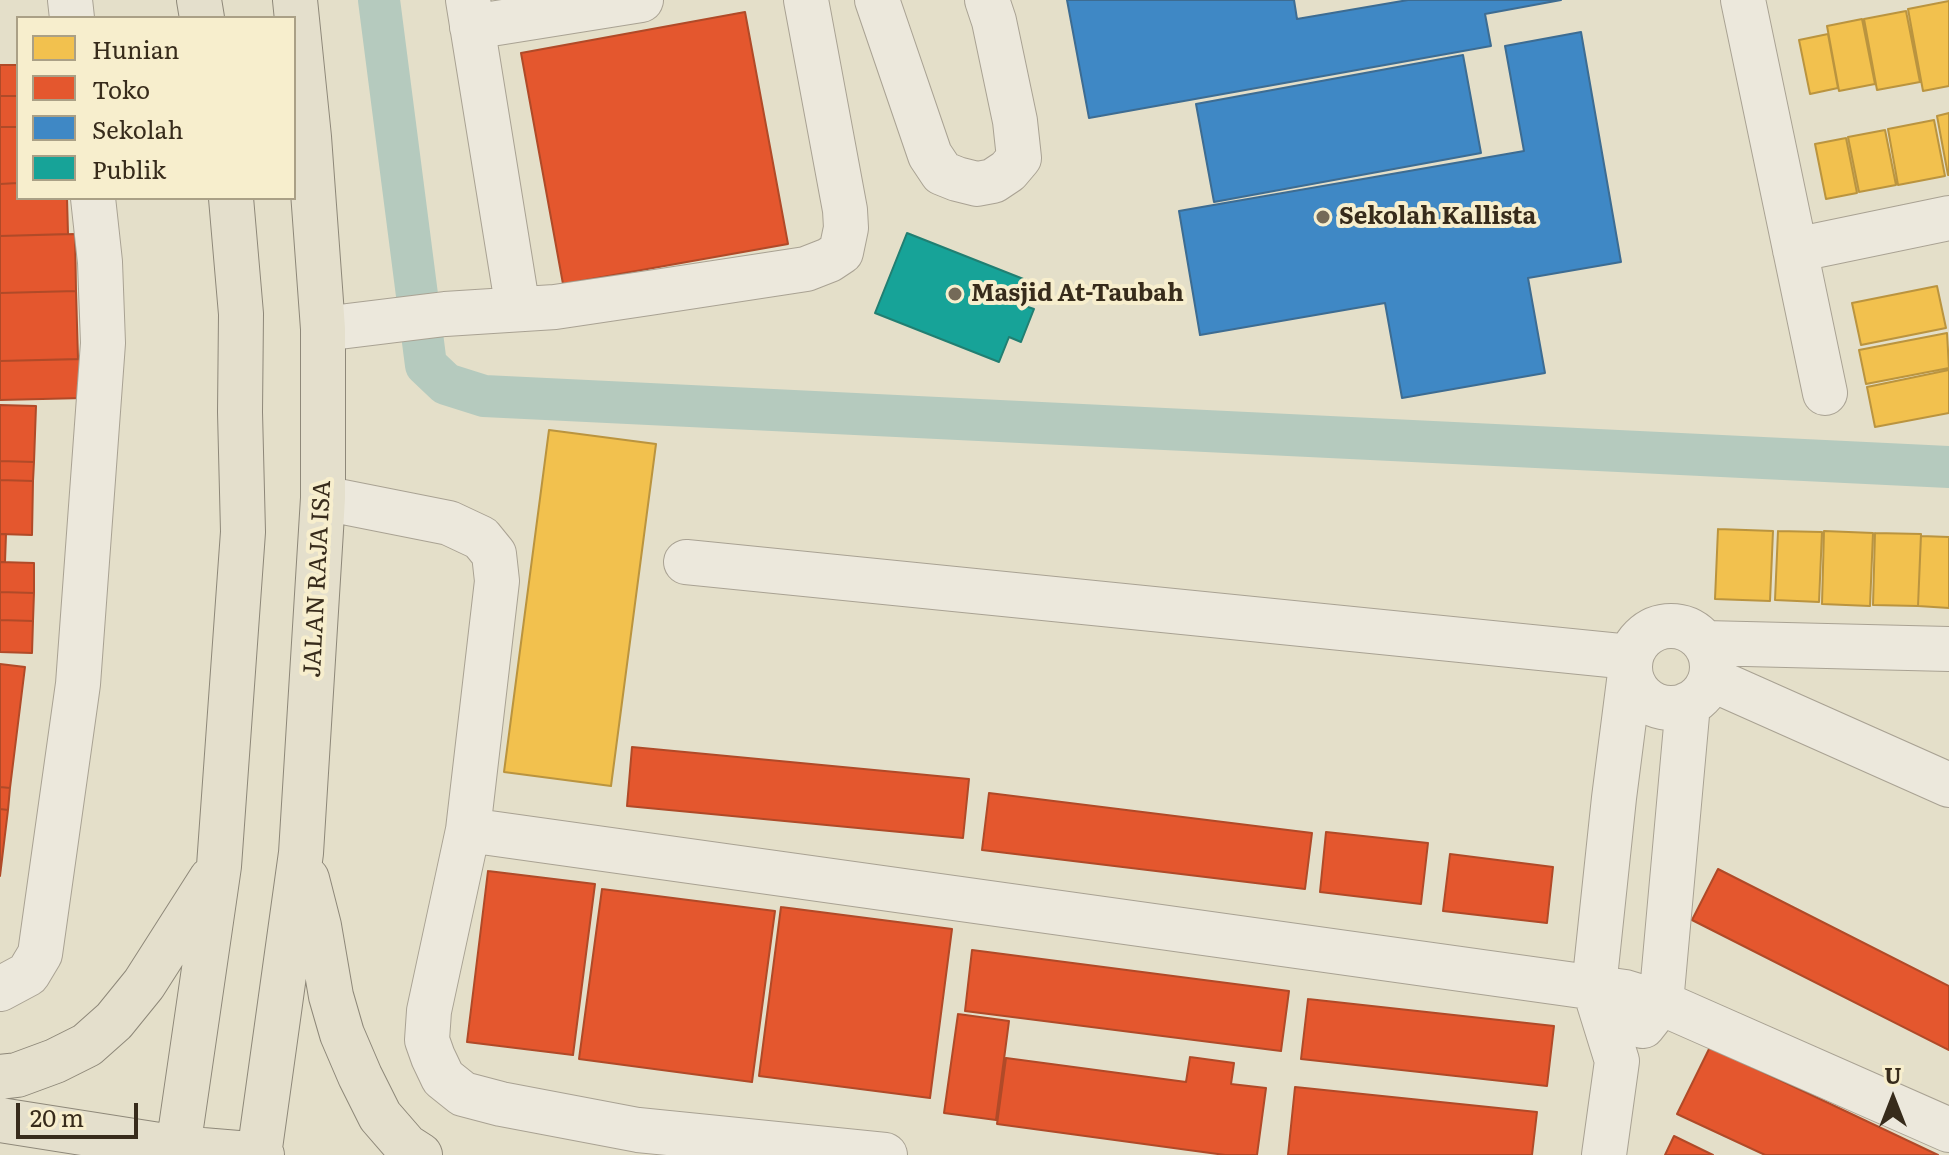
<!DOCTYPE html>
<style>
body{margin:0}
#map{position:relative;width:1949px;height:1155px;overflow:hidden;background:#e4dfc9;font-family:Literata,serif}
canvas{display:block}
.legend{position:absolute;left:16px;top:16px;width:280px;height:184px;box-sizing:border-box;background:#f7eecd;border:2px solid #aaa086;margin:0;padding:10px 14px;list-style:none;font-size:24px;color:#372b1b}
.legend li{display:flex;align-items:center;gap:16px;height:40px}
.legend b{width:40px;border:2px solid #aaa086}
.north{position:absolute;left:1853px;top:1059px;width:80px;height:80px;-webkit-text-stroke:6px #f7eecd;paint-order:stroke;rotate:0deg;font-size:22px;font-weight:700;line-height:32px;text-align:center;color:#372b1b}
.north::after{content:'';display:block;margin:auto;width:28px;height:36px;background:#372b1b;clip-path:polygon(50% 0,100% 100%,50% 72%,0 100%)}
.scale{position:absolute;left:16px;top:1103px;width:122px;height:36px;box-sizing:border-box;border:4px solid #372b1b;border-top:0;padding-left:10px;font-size:24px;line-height:28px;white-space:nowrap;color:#372b1b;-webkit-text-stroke:6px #f7eecd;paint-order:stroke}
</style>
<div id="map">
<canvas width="1949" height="1155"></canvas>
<ul class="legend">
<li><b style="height:22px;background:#f2c14e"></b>Hunian</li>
<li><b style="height:22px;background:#e4572e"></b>Toko</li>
<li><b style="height:22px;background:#3f88c5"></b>Sekolah</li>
<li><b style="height:22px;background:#17a398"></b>Publik</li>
</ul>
<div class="north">U</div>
<div class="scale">20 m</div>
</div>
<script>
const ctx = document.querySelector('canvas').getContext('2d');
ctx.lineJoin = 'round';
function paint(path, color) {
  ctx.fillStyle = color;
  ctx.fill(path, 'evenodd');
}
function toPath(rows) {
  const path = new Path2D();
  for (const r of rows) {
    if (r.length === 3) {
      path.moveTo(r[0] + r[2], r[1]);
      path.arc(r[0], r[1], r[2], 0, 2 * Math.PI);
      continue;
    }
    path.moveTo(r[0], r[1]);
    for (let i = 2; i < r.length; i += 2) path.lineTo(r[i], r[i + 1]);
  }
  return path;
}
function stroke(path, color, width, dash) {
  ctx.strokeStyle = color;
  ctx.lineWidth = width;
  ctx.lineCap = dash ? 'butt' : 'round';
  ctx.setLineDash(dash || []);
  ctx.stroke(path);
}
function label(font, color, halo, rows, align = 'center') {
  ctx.font = font + ' Literata,serif';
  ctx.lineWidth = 8;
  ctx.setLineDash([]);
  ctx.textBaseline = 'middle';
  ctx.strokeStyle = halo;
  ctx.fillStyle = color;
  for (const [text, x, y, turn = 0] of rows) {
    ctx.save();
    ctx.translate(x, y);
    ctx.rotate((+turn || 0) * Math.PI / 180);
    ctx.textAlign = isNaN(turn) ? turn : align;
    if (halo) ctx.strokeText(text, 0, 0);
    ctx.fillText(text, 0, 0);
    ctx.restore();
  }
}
const homes = toPath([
 [1949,1,1949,86,1923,91,1908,9,1949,1],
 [1906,11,1920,82,1877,90,1864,19,1906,11],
 [1862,19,1875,84,1839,91,1827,26,1862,19],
 [1828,34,1838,88,1810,94,1799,40,1828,34],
 [1949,113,1949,175,1948,175,1937,116,1949,113],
 [1934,120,1945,176,1898,185,1888,129,1934,120],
 [1885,130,1896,185,1859,192,1848,137,1885,130],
 [1846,138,1857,193,1826,199,1815,144,1846,138],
 [1937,286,1946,328,1861,345,1852,303,1937,286],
 [1947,333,1949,368,1866,384,1859,350,1947,333],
 [1949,370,1949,413,1875,427,1867,387,1949,370],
 [549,430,656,444,611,786,504,772,549,430],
 [1718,529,1773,531,1770,601,1715,599,1718,529],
 [1778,531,1822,532,1819,602,1775,600,1778,531],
 [1824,531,1873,533,1870,606,1822,604,1824,531],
 [1875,533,1921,534,1918,606,1873,605,1875,533],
 [1921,536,1949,537,1949,608,1918,606,1921,536]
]);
const shops = toPath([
 [745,12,788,244,563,284,521,53,745,12],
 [0,65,18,65,18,96,0,96,0,65],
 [0,96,18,96,18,127,0,127,0,96],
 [0,127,18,127,18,183,0,184,0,127],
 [18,183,18,198,67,198,68,234,0,236,0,184,18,183],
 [75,234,76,291,0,293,0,236,75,234],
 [76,291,78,359,0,361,0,293,76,291],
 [84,359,84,398,0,400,0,361,84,359],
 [0,405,36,406,34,462,0,461,0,405],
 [0,461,34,462,33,481,0,480,0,461],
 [0,480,33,481,32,535,0,534,0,480],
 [0,534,6,534,5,562,0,562,0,534],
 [0,562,34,563,34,593,0,592,0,562],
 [0,592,34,593,33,621,0,620,0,592],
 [0,620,33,621,32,653,0,652,0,620],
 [0,664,25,667,10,788,0,787,0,664],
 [632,747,969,779,963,838,627,806,632,747],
 [0,787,10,788,8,810,0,809,0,787],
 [989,793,1312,833,1305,889,982,850,989,793],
 [0,809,8,810,0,876,0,809],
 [1326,832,1428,843,1421,904,1320,892,1326,832],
 [1450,854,1553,867,1547,923,1443,911,1450,854],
 [1718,869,1949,986,1949,1050,1692,920,1718,869],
 [488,871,595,884,573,1055,467,1042,488,871],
 [602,889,775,911,752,1082,579,1059,602,889],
 [781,907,952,929,930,1098,759,1076,781,907],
 [972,950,1289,991,1281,1051,965,1011,972,950],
 [1308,999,1554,1026,1547,1086,1301,1059,1308,999],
 [958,1014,1009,1021,996,1120,944,1113,958,1014],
 [1710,1047,1938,1155,1765,1155,1677,1114,1710,1047],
 [1190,1057,1234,1063,1231,1084,1266,1088,1257,1155,1225,1155,997,1124,1006,1058,1186,1082,1190,1057],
 [1295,1087,1537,1112,1532,1155,1288,1155,1295,1087],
 [1674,1136,1713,1155,1665,1155,1674,1136]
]);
const schools = toPath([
 [1067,0,1294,0,1297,19,1408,0,1561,0,1485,14,1491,46,1089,118,1067,0],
 [1581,32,1621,262,1528,278,1545,373,1402,398,1385,303,1200,335,1179,211,1524,151,1505,46,1581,32],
 [1463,55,1481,153,1214,202,1196,104,1463,55]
]);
const public = toPath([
 [907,233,1031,282,1022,305,1034,309,1021,342,1009,337,999,362,875,313,907,233]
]);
const canal = toPath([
 [379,0,426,365,446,384,484,396,1949,467]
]);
const minor = toPath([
 [70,0,72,18],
 [468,0,515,291,519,309],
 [877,0,930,155,942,173,957,179,977,184,993,181,1008,171,1019,158,1015,121,994,21,987,0],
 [1743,0,1825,393],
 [472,27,641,0],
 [1795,250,1949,218],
 [323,329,445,314,555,307,649,293,806,269,829,260,841,252,846,228,845,210,806,0],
 [323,498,449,523,481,538,494,554,497,581,468,830,429,1011,427,1040,433,1057,443,1078,463,1094,501,1104,638,1130,885,1155],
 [686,562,1630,657],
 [1671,667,41],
 [1705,643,1949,649],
 [1711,679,1949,785],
 [468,830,1625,992,1661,1003,1949,1130],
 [0,989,28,974,40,954,78,684,103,343,100,262,93,198],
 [1643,1026,1661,1003,1688,704],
 [1604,1155,1617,1061,1594,987,1614,798,1630,673]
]);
const major = toPath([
 [199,0,202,18],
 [307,879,319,926,331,996,342,1034,360,1076,380,1116,406,1146,420,1155],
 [0,1077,17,1075,55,1061,87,1045,114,1021,144,984,211,879],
 [0,1120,178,1148,262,1155],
 [177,1155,219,866,243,532,240,412,241,314,231,198],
 [259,1155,301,853,323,498,323,329,309,137,295,0]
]);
const markers = [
 [1323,217,8,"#746a58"],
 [955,294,8,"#746a58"]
];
const poiNames = [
 ["Sekolah Kallista",1339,217],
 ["Masjid At-Taubah",971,294]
];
const streetNames = [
 ["JALAN RAJA ISA",318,579,-87]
];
paint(homes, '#f2c14e');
stroke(homes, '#ba943f', 2);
paint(shops, '#e4572e');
stroke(shops, '#b04a28', 2);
paint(schools, '#3f88c5');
stroke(schools, '#3d6c92', 2);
paint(public, '#17a398');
stroke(public, '#217f72', 2);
stroke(canal, '#b5cabe', 42);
stroke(minor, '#a9a293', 46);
stroke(major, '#8e8879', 46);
stroke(minor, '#ece8dc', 44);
stroke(major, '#e4dfcc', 44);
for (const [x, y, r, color] of markers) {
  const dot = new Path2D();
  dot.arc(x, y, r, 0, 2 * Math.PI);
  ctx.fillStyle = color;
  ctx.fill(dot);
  stroke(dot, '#f7eecd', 3);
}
label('bold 24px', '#372b1b', '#f7eecd', poiNames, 'left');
label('24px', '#372b1b', '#f7eecd', streetNames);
</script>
